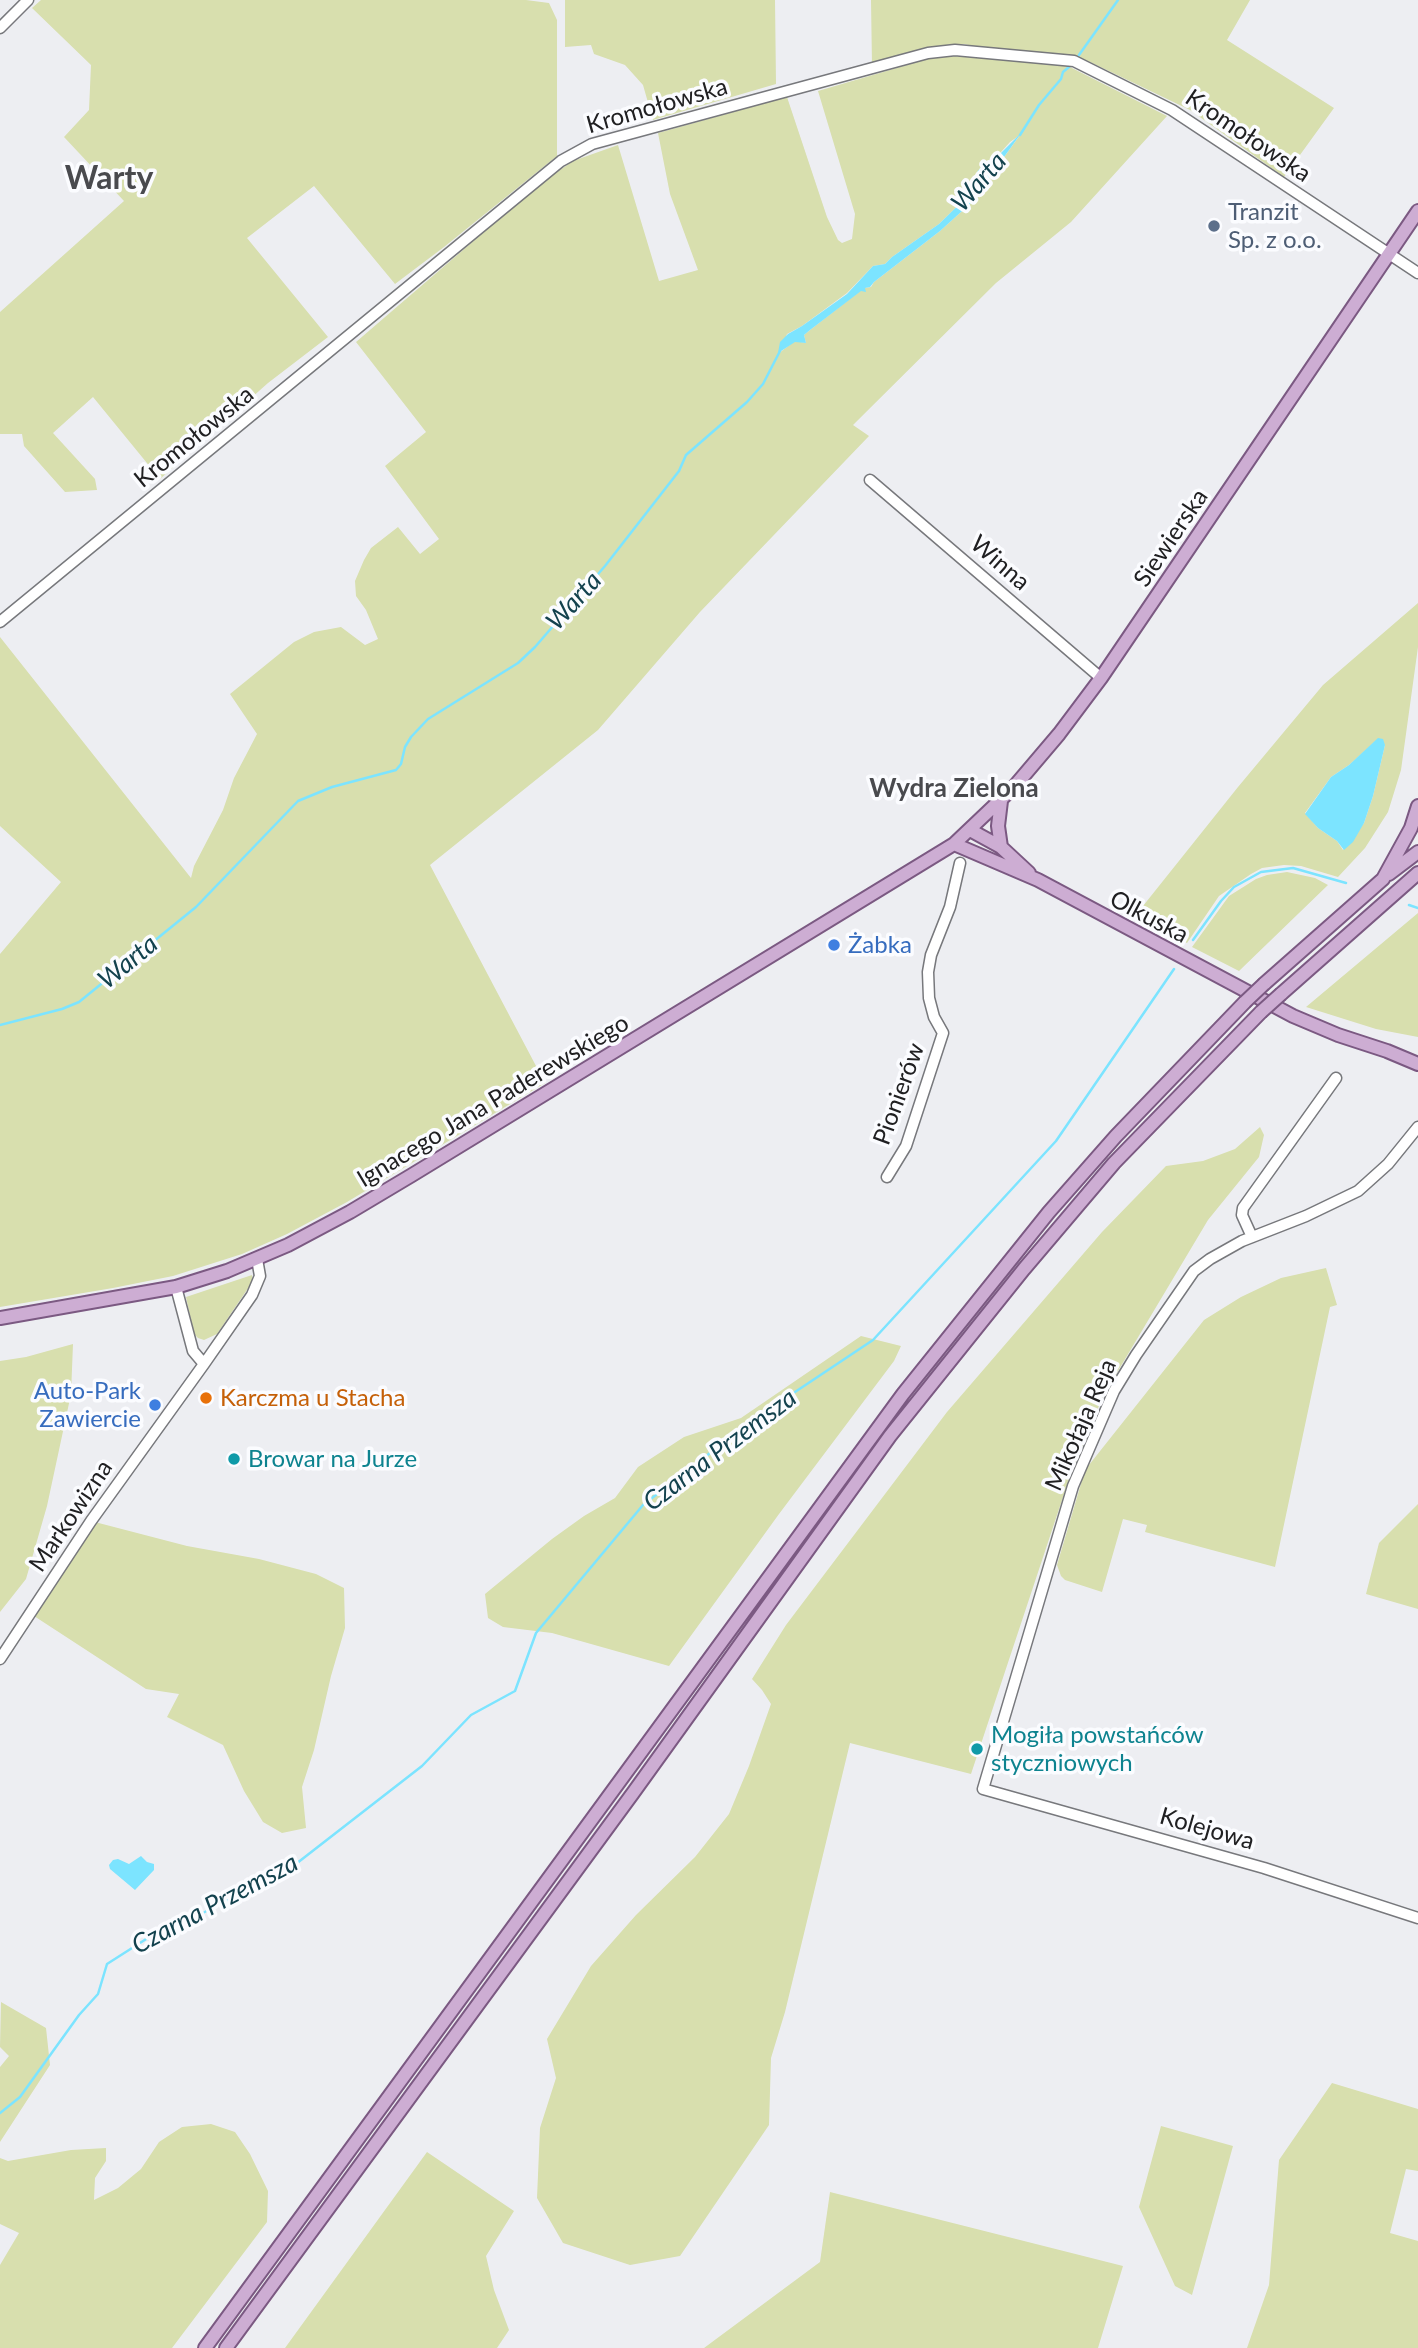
<!DOCTYPE html>
<meta charset="utf-8">
<style>
body{margin:0}
canvas{display:block;background:#edeef2}
</style>
<canvas width="1418" height="2348"></canvas>
<script>
const ctx = document.querySelector('canvas').getContext('2d');
ctx.lineJoin = 'round';
function paint(path, color) {
  ctx.fillStyle = color;
  ctx.fill(path, 'evenodd');
}
function toPath(rows) {
  const path = new Path2D();
  for (const r of rows) {
    path.moveTo(r[0], r[1]);
    for (let i = 2; i < r.length; i += 2) path.lineTo(r[i], r[i + 1]);
  }
  return path;
}
function stroke(path, color, width, dash) {
  ctx.strokeStyle = color;
  ctx.lineWidth = width;
  ctx.lineCap = dash ? 'butt' : 'round';
  ctx.setLineDash(dash || []);
  ctx.stroke(path);
}
function label(font, color, halo, rows, align = 'center') {
  ctx.font = font + ' Lato,sans-serif';
  ctx.lineWidth = 7;
  ctx.setLineDash([]);
  ctx.textBaseline = 'middle';
  ctx.strokeStyle = halo;
  ctx.fillStyle = color;
  for (const [text, x, y, turn = 0] of rows) {
    ctx.save();
    ctx.translate(x, y);
    ctx.rotate((+turn || 0) * Math.PI / 180);
    ctx.textAlign = isNaN(turn) ? turn : align;
    if (halo) ctx.strokeText(text, 0, 0);
    ctx.fillText(text, 0, 0);
    ctx.restore();
  }
}
const green = toPath([
 [41,0,526,0,549,3,557,20,557,156,444,247,395,284,314,186,247,238,328,337,268,383,160,479,93,397,53,433,95,479,97,490,65,492,24,446,22,434,0,434,0,312,124,201,64,137,89,110,91,65,32,8],
 [565,0,775,0,776,84,653,120,643,85,625,65,594,54,591,45,565,47],
 [871,0,1250,0,1227,40,1334,108,1284,177,1190,110,1088,61,1070,57,988,49,964,44,952,45,872,66],
 [955,56,1066,65,1167,116,1071,222,996,283,853,425,869,436,700,612,598,730,430,865,545,1083,347,1202,287,1234,242,1254,173,1276,113,1288,0,1307,0,954,61,882,0,826,0,637,191,878,194,866,223,810,234,778,257,734,230,694,294,642,314,632,341,627,365,645,378,639,366,610,356,596,355,581,364,560,371,548,398,527,420,554,439,539,385,466,426,432,356,342,541,183,573,161,618,145,659,281,698,270,670,194,658,133,787,97,827,217,838,240,842,243,852,239,855,214,818,91,931,58],
 [1020,135,971,203,940,231,874,282,871,287,864,288,810,330,804,335,806,343,795,341,779,353,787,334,802,326,847,293,873,266,885,264,892,257,939,224,975,189,977,172,983,165,992,162,1010,142],
 [1418,603,1418,647,1401,770,1388,812,1365,848,1338,877,1301,866,1284,865,1262,868,1251,874,1219,896,1187,943,1135,916,1238,787,1323,685],
 [1378,739,1385,745,1373,796,1364,823,1343,850,1337,841,1318,828,1305,813,1331,777,1349,765],
 [1287,872,1315,878,1328,885,1239,971,1192,947,1229,896,1256,879,1267,875],
 [1418,913,1418,1037,1376,1029,1306,1007],
 [1260,1127,1264,1135,1259,1157,1208,1220,1103,1396,1070,1476,971,1774,850,1743,785,2012,771,2058,769,2125,680,2256,630,2265,563,2243,537,2198,540,2128,556,2078,547,2039,591,1966,636,1915,695,1857,729,1814,749,1766,771,1704,762,1690,752,1679,786,1625,947,1412,1102,1232,1166,1166,1203,1161,1235,1149],
 [1326,1268,1337,1305,1330,1307,1275,1567,1145,1532,1147,1525,1123,1519,1102,1592,1065,1580,1061,1576,1057,1565,1085,1470,1204,1320,1241,1297,1281,1278],
 [252,1275,253,1281,217,1334,204,1340,198,1338,194,1334,186,1297],
 [861,1336,901,1346,894,1361,779,1514,669,1666,552,1633,503,1627,488,1618,485,1594,552,1539,584,1516,615,1498,638,1467,684,1437,741,1418],
 [73,1344,71,1394,47,1506,26,1579,0,1612,0,1361,26,1357],
 [1418,1504,1418,1609,1366,1594,1379,1543],
 [91,1521,187,1546,259,1559,316,1574,344,1588,345,1628,331,1676,314,1750,302,1787,306,1828,282,1833,263,1822,244,1791,223,1745,167,1717,179,1694,146,1689,34,1616,35,1608],
 [1,2002,46,2028,50,2065,0,2142,0,2067,9,2056,0,2047],
 [1332,2083,1418,2109,1418,2171,1406,2169,1390,2233,1418,2241,1418,2348,1247,2348,1269,2285,1279,2160],
 [211,2124,235,2132,250,2154,268,2191,267,2222,172,2348,0,2348,0,2265,19,2233,0,2224,0,2158,8,2161,71,2150,106,2148,106,2161,95,2178,94,2200,118,2188,141,2169,159,2142,182,2127],
 [1161,2126,1233,2146,1192,2295,1175,2286,1139,2207],
 [427,2152,514,2211,486,2256,494,2290,509,2330,497,2348,285,2348],
 [830,2192,1123,2266,1098,2348,704,2348,820,2262]
]);
const water = toPath([
 [1022,132,971,203,940,231,874,282,870,287,865,288,866,292,861,291,810,330,804,335,806,343,795,342,778,353,780,342,788,334,802,326,847,294,873,266,885,264,892,257,939,224,975,189,977,172,983,165,992,162],
 [1378,738,1383,739,1385,745,1373,796,1364,823,1353,842,1344,850,1337,841,1318,828,1305,814,1331,777,1349,765],
 [141,1856,147,1862,154,1864,154,1870,135,1890,110,1869,109,1865,113,1860,118,1859,129,1864]
]);
const stream = toPath([
 [1079,55,1118,0],
 [1020,135,1039,105,1061,79,1063,72,1069,67],
 [1409,905,1418,908],
 [1193,940,1221,901,1234,887,1261,872,1293,868,1346,883],
 [0,1025,62,1009,79,1002,196,907,298,801,332,787,396,770,401,764,405,747,411,737,428,719,518,663,535,647,605,566,679,471,686,455,747,402,763,384,780,351],
 [0,2113,20,2097,79,2015,98,1994,107,1964,154,1934,195,1917,292,1867,422,1766,471,1715,515,1691,536,1633,643,1505,750,1422,873,1340,1056,1141,1174,969]
]);
const minor = toPath([
 [0,28,28,0],
 [870,480,1101,678],
 [0,622,561,161,592,144,928,53,955,50,1074,61,1172,110,1418,273],
 [1418,1127,1388,1164,1358,1191,1306,1216,1242,1241,1210,1259,1194,1271,1136,1355,1114,1391,1073,1486,983,1789,1264,1868,1418,1918],
 [887,1177,906,1146,943,1033,934,1017,929,998,928,972,931,955,950,907,960,863],
 [1252,1237,1242,1215,1243,1208,1336,1078],
 [176,1287,193,1351,204,1364],
 [0,1659,91,1521,204,1364,252,1295,260,1276,257,1259]
]);
const major = toPath([
 [970,830,1001,847,1029,873],
 [954,844,1038,880,1293,1016,1338,1035,1387,1051,1418,1064],
 [1001,847,998,826,1001,801],
 [1389,874,1418,852],
 [1264,984,1383,879,1411,828,1418,806],
 [1281,994,1418,873],
 [0,1318,176,1287,227,1271,288,1245,350,1212,412,1175,954,844,1014,787,1059,734,1101,678,1418,211],
 [205,2348,903,1394,1049,1212,1116,1136,1245,1002],
 [226,2348,633,1793,890,1436,1024,1269,1114,1163,1261,1012]
]);
const majorBridge = toPath([
 [1245,1002,1264,984],
 [1261,1012,1281,994]
]);
const markers = [
 [1214,226,7,"#5c6f8a"],
 [834,945,7,"#3f7fe0"],
 [206,1398,7,"#e8710a"],
 [155,1405,7,"#3f7fe0"],
 [234,1459,7,"#0f9aa8"],
 [977,1749,7,"#0f9aa8"]
];
const streetNames = [
 ["Kromołowska",657,106,-16],
 ["Kromołowska",1248,136,34],
 ["Kromołowska",194,437,-39],
 ["Siewierska",1171,538,-56],
 ["Winna",1000,563,41],
 ["Olkuska",1149,917,28],
 ["Pionierów",899,1094,-70],
 ["Ignacego Jana Paderewskiego",493,1101,-31],
 ["Mikołaja Reja",1081,1425,-66],
 ["Markowizna",71,1516,-56],
 ["Kolejowa",1207,1829,16]
];
const serviceNames = [
 ["Tranzit",1228,212],
 ["Sp. z o.o.",1228,240]
];
const shopNames = [
 ["Żabka",848,945],
 ["Auto-Park",141,1391,"right"],
 ["Zawiercie",141,1419,"right"]
];
const foodNames = [
 ["Karczma u Stacha",220,1398]
];
const cultureNames = [
 ["Browar na Jurze",248,1459],
 ["Mogiła powstańców",991,1735],
 ["styczniowych",991,1763]
];
const waterNames = [
 ["Warta",979,182,-49],
 ["Warta",574,601,-48],
 ["Warta",128,962,-39],
 ["Czarna Przemsza",720,1450,-37],
 ["Czarna Przemsza",215,1904,-28]
];
const neighbourhoodNames = [
 ["Wydra Zielona",954,789]
];
const districtNames = [
 ["Warty",109,179]
];
paint(green, '#d8dfae');
paint(water, '#7ce4ff');
stroke(stream, '#7ce4ff', 2.5);
stroke(minor, '#77787c', 13);
stroke(major, '#7b5982', 16);
stroke(minor, '#fff', 10);
stroke(major, '#cdadd3', 12);
stroke(majorBridge, '#7b5982', 16, []);
stroke(majorBridge, '#cdadd3', 12);
for (const [x, y, r, color] of markers) {
  const dot = new Path2D();
  dot.arc(x, y, r, 0, 2 * Math.PI);
  ctx.fillStyle = color;
  ctx.fill(dot);
  stroke(dot, '#fbfcff', 2.5);
}
label('24px', '#202022', '#fbfcff', streetNames);
label('24px', '#4e5e75', '#fbfcff', serviceNames, 'left');
label('24px', '#366cbe', '#fbfcff', shopNames, 'left');
label('24px', '#c56008', '#fbfcff', foodNames, 'left');
label('24px', '#0d838f', '#fbfcff', cultureNames, 'left');
label('italic 26px', '#13424e', '#fbfcff', waterNames);
label('bold 26px', '#494a4e', '#fbfcff', neighbourhoodNames);
label('bold 32px', '#494a4e', '#fbfcff', districtNames);
</script>
